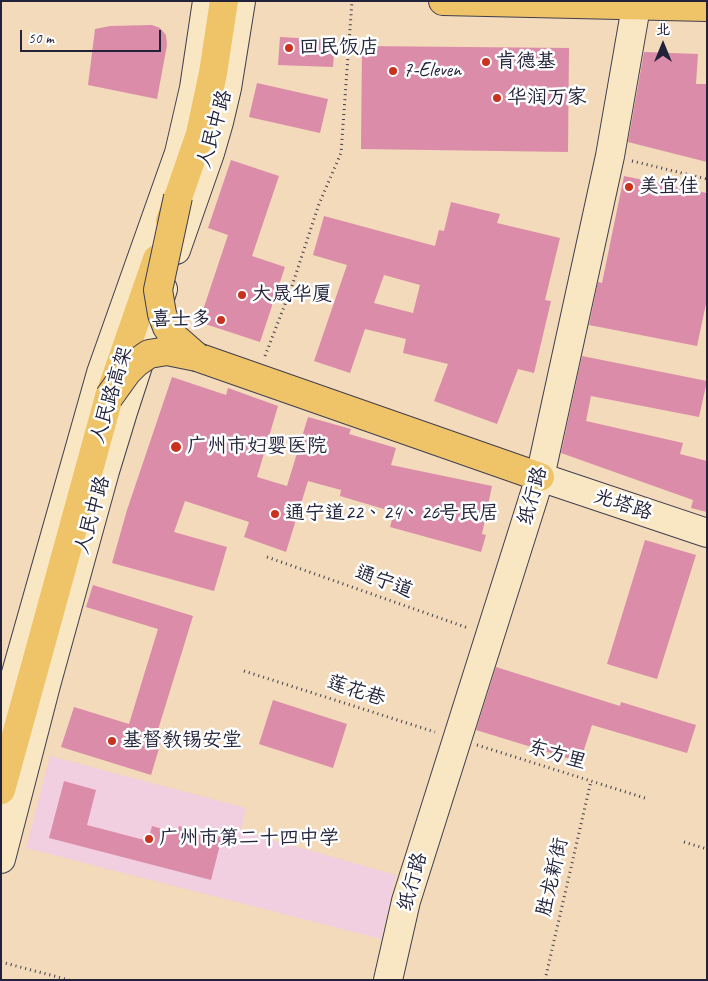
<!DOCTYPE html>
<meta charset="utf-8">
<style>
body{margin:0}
#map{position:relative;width:708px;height:981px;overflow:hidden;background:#f2daba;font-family:Caveat,"LXGW WenKai TC",sans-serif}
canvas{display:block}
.frame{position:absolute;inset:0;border:2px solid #22223b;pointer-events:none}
.north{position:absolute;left:638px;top:20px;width:50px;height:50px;-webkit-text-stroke:4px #fff;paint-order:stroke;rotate:0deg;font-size:14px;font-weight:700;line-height:20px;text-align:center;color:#22223b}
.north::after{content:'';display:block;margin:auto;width:18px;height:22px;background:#22223b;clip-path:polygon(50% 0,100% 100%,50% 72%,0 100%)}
.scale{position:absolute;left:20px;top:30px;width:141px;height:22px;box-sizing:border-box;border:2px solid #22223b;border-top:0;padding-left:6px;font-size:15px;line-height:18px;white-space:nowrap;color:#22223b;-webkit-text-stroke:4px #fff;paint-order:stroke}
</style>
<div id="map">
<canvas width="708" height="981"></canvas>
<div class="frame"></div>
<div class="north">北</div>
<div class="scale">50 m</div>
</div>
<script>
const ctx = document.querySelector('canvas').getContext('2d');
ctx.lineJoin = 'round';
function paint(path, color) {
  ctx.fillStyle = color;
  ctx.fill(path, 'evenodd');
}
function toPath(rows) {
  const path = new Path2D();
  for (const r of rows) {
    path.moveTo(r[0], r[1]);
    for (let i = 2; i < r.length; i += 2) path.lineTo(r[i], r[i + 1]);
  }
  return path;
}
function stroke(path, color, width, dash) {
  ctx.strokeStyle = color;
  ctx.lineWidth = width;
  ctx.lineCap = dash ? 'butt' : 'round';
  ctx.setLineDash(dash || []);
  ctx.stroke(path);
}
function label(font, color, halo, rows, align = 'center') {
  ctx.font = font + ' Caveat,"LXGW WenKai TC",sans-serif';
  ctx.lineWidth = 5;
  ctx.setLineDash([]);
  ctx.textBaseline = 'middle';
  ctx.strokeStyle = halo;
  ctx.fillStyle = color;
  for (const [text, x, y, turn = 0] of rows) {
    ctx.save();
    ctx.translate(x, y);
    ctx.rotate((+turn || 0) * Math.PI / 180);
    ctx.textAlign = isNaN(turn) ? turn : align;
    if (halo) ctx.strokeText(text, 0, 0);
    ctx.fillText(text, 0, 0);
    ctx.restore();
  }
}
const built = toPath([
 [50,756,246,808,241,831,396,875,381,939,26,848]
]);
const building = toPath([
 [152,25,160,28,166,35,167,45,157,99,88,85,95,29,110,26],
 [280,37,335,40,333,67,278,65],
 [362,46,569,48,568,152,361,149],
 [644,52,698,54,696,84,707,84,707,162,628,142],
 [257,83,328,99,320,133,249,117],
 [231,160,279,176,252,256,285,267,260,342,199,322,228,235,208,228],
 [624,176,707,193,707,299,697,346,589,325,598,282,602,283],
 [451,202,500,214,497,223,560,238,545,300,551,301,534,373,518,369,497,424,434,401,448,364,403,353,406,339,365,329,350,373,314,361,347,265,313,255,324,216,435,246,439,230,444,231],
 [384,275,420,285,413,313,374,303],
 [582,356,707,381,699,417,591,396,586,421,683,443,680,454,707,461,707,512,691,508,693,500,561,453],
 [172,377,226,395,228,388,278,406,257,477,287,486,308,417,351,429,349,434,396,448,391,465,492,486,482,534,486,535,481,552,390,527,394,512,340,496,341,490,308,481,286,552,244,537,249,522,185,501,174,532,227,547,214,591,112,563,127,510],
 [645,540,696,555,657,679,607,664],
 [93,585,193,616,157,733,163,735,151,775,61,747,74,707,129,724,158,629,86,607],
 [496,667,620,706,621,702,696,725,687,753,592,725,580,762,476,730],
 [273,700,347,724,333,768,259,744],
 [64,781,96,790,87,825,148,841,152,826,177,833,179,826,222,837,211,880,49,838]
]);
const path = toPath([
 [632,161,707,179],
 [265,356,292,286,319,204,341,153,352,1],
 [267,557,468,628],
 [244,671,435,732],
 [477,745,648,799],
 [684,842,707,849],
 [1,962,69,980],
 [545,980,591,781]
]);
const secondary = toPath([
 [176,250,210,153,219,122,227,88,241,1],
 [540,477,707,533],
 [1,726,101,373,179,153,194,88,207,1],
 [1,859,46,685,105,471,123,412,163,289],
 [388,980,406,901,540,477,610,156,637,1]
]);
const primary = toPath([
 [443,1,707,7],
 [170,221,200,134,213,73,224,1],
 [197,357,540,477],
 [1,790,109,397,157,259]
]);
const primaryBridge = toPath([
 [178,197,158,290,162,314,167,327,173,336,197,357],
 [109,397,127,372,136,363,149,354,167,351,197,357]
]);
const markers = [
 [289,48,5,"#c8321e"],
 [486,62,5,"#c8321e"],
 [393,71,5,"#c8321e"],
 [497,98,5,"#c8321e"],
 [629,187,5,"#c8321e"],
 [242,295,5,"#c8321e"],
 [221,320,5,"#c8321e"],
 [176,447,6,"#c8321e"],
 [275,514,5,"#c8321e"],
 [112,741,5,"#c8321e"],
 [149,839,5,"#c8321e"]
];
const poiNames = [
 ["回民饭店",299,48],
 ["肯德基",496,62],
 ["7-Eleven",403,71],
 ["华润万家",507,98],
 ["美宜佳",639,187],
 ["大晟华厦",252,295],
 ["喜士多",211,320,"right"],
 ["广州市妇婴医院",187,447],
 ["通宁道22、24、26号民居",285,514],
 ["基督教锡安堂",122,741],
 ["广州市第二十四中学",159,839]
];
const streetNames = [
 ["人民中路",215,129,-74],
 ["人民路高架",112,395,-73],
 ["纸行路",533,496,-74],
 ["光塔路",623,505,18],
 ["人民中路",93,515,-74],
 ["通宁道",384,582,20],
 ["莲花巷",356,691,18],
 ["东方里",557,755,17],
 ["胜龙新街",553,877,-77],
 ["纸行路",413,882,-74]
];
paint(built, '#f2cfe0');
paint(building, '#db8ca9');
stroke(secondary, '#413e4e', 30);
stroke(primary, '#413e4e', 30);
stroke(path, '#413e4e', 3, [1, 4]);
stroke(secondary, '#f9e7c3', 28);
stroke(primary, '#efc469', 28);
stroke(primaryBridge, '#413e4e', 30, []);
stroke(primaryBridge, '#efc469', 28);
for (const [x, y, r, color] of markers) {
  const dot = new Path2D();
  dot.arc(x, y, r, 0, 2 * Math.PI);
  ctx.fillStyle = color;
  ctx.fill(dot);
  stroke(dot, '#fff', 2);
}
label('20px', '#22223b', '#fff', poiNames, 'left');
label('20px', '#22223b', '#fff', streetNames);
</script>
